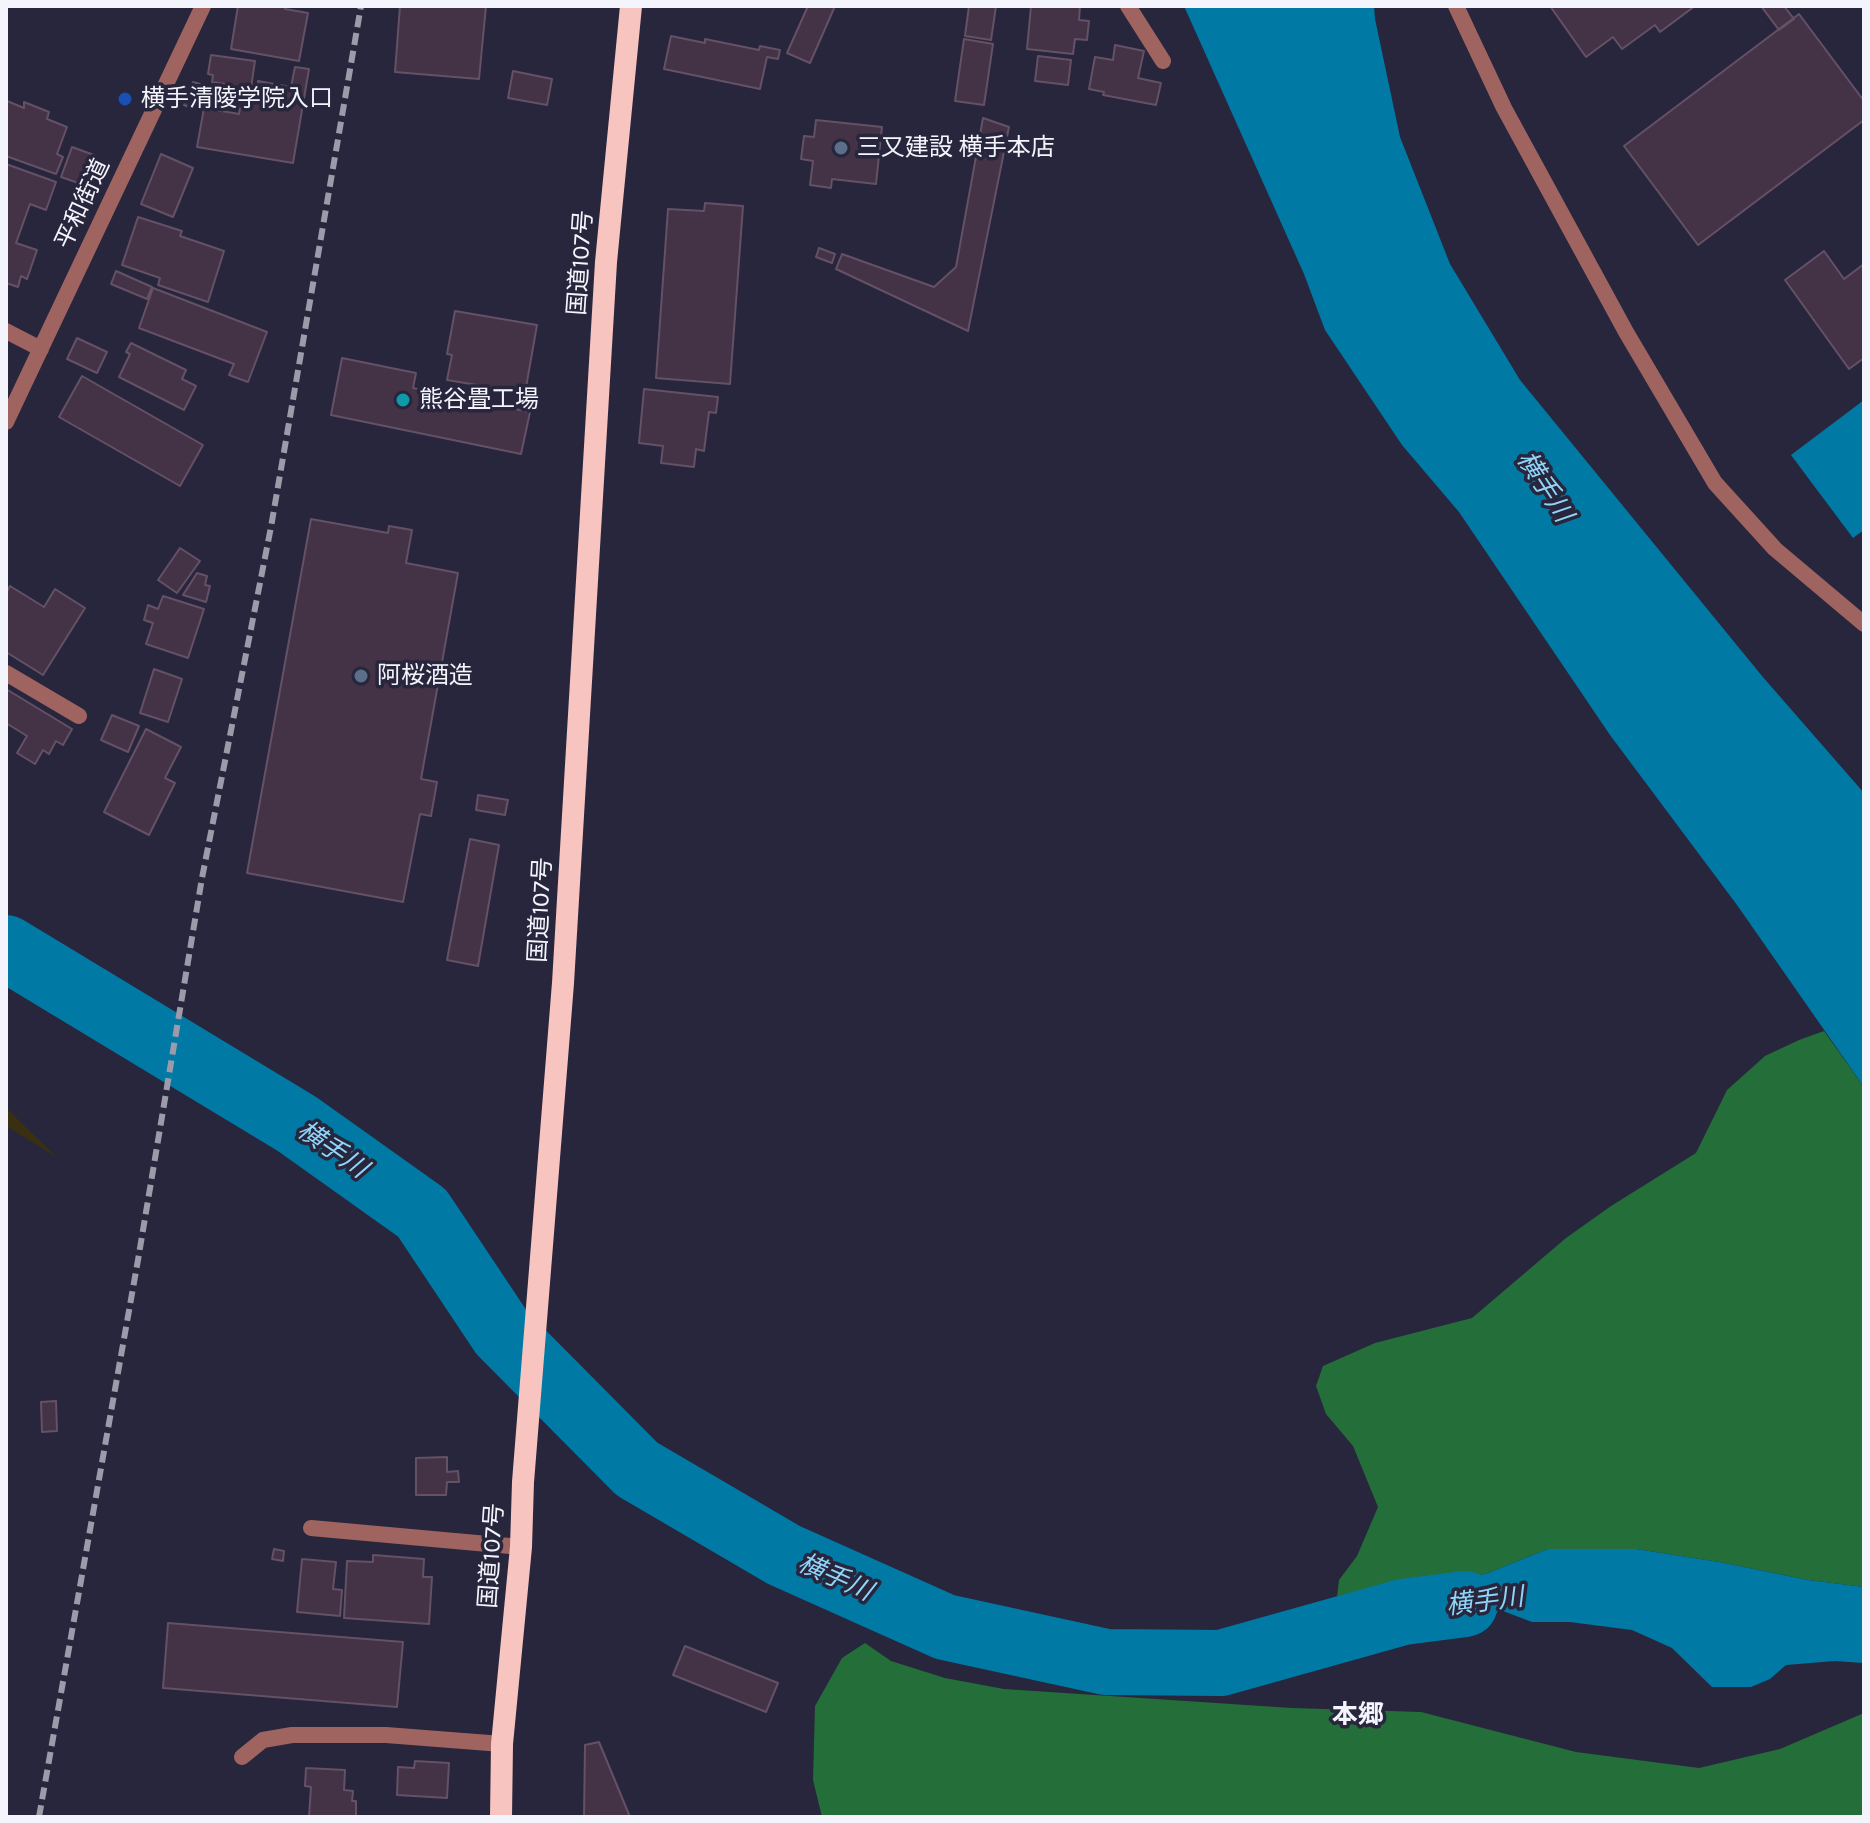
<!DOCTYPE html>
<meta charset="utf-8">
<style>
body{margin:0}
#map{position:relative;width:1870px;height:1823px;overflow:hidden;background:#27263d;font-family:Karla,sans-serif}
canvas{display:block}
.frame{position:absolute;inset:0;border:8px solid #f4f4fd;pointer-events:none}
</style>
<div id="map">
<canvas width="1870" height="1823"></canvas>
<div class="frame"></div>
</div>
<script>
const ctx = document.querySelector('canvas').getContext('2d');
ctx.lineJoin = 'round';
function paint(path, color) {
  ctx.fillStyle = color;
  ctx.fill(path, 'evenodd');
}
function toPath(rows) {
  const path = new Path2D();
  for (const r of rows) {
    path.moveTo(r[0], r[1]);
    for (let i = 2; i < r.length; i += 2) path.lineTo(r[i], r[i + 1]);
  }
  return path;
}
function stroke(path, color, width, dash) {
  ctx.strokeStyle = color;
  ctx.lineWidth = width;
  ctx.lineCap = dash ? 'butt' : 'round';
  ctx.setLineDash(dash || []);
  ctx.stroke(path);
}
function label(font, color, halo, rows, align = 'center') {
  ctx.font = font + ' Karla,"Noto Sans JP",sans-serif';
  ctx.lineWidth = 7;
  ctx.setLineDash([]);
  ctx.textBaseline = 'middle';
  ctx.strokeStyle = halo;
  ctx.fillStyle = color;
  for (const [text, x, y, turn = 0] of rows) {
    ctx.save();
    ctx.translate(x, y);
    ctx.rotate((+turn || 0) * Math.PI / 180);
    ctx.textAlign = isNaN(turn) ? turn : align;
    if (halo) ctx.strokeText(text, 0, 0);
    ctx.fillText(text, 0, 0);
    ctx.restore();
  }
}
const forest = toPath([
 [1824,1031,1864,1087,1864,1587,1808,1580,1719,1562,1636,1549,1548,1549,1488,1573,1370,1601,1337,1597,1339,1580,1357,1556,1378,1507,1353,1446,1326,1414,1316,1386,1323,1366,1375,1343,1472,1318,1566,1238,1611,1206,1696,1153,1727,1090,1765,1056,1799,1040],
 [865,1643,891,1661,945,1678,1004,1689,1292,1708,1421,1712,1576,1752,1699,1768,1780,1749,1864,1713,1864,1817,822,1817,813,1780,815,1706,842,1658]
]);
const sand = toPath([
 [6,1108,58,1158,6,1126]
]);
const water = toPath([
 [1184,6,1374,6,1375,19,1400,137,1450,264,1520,380,1762,676,1864,793,1864,1087,1737,905,1610,735,1459,512,1402,445,1325,330,1304,274],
 [1864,400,1864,530,1853,538,1791,455],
 [1548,1549,1636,1549,1719,1562,1808,1580,1864,1587,1864,1663,1835,1661,1786,1665,1770,1679,1751,1687,1712,1687,1672,1648,1632,1630,1570,1622,1532,1622,1503,1611,1463,1617,1380,1639,1370,1601,1488,1573]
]);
const river = toPath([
 [6,948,297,1124,422,1213,502,1333,637,1469,784,1555,945,1627,1106,1662,1221,1663,1403,1612,1465,1604]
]);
const building = toPath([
 [238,6,286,6,285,9,308,13,299,61,231,49,238,6],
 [400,6,486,6,479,79,395,72,400,6],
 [808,6,835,6,810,63,787,53,808,6],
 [969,6,996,6,991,40,965,36,969,6],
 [1031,6,1080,6,1079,20,1089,21,1087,40,1075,39,1073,54,1027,49,1031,6],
 [1550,6,1695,6,1660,32,1655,25,1622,49,1613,37,1586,57,1550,6],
 [1761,6,1784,6,1794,19,1779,30,1761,6],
 [1799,14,1864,101,1864,120,1698,245,1624,146,1799,14],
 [671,36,705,43,705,39,759,50,760,46,780,50,778,59,767,57,760,89,664,69,671,36],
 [964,39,993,44,984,105,955,101,964,39],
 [1115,45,1144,51,1138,78,1161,83,1156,105,1103,95,1104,92,1089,89,1095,57,1113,60,1115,45],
 [211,55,255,61,251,88,212,82,213,75,208,74,211,55],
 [1038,56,1071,60,1068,85,1035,81,1038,56],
 [295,67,309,69,293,163,197,147,204,108,239,114,243,90,257,93,258,81,291,87,295,67],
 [513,71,552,79,547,105,508,98,513,71],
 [193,82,200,84,191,108,184,105,193,82],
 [7,101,24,108,24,102,49,112,47,119,67,127,57,154,63,157,56,174,6,156,7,101],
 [983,118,1009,127,968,331,836,269,842,254,934,287,956,267,983,118],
 [816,120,882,127,876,184,832,179,831,188,810,185,813,161,801,159,804,136,814,137,816,120],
 [72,147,94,155,84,185,61,177,72,147],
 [161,154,193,168,173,217,141,204,161,154],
 [6,164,56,182,46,210,30,204,16,243,37,250,27,279,21,276,18,287,6,283,6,164],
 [705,203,743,206,730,384,656,378,668,209,704,211,705,203],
 [138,217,182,231,180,236,224,251,208,302,158,285,160,278,122,265,138,217],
 [819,248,835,254,832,263,816,257,819,248],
 [1824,251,1844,279,1864,264,1864,358,1849,369,1785,280,1824,251],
 [116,271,152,287,147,299,111,284,116,271],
 [153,288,267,332,248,382,229,375,234,364,139,328,153,288],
 [455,311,537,325,525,393,447,380,452,355,447,354,455,311],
 [77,338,107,352,97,373,67,359,77,338],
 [131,343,186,370,182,379,196,386,184,410,119,377,130,354,126,352,131,343],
 [342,358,416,373,413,388,530,412,521,454,331,415,342,358],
 [82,376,203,445,180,486,59,417,82,376],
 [644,389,718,397,716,413,709,412,704,451,696,449,694,467,661,463,663,446,639,443,644,389],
 [311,519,388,533,389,526,412,530,406,563,458,573,421,779,437,782,431,816,420,814,403,902,247,873,311,519],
 [180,548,200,561,177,593,158,580,180,548],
 [197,573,207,576,205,585,210,586,206,602,183,595,197,573],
 [10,586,44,607,55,589,85,608,43,675,6,652,6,593,10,586],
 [163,596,204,609,188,658,146,644,153,623,144,620,148,605,158,609,163,596],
 [154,669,182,679,168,722,140,713,154,669],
 [6,689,72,729,63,745,56,741,49,754,43,750,35,764,17,753,27,736,6,723,6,689],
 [112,715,139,726,128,752,101,740,112,715],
 [146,729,181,747,165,778,175,783,149,835,104,812,146,729],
 [478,795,508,800,505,815,476,810,478,795],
 [470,839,499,845,478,966,447,960,470,839],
 [56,1401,57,1431,42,1432,41,1402,56,1401],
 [447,1457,447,1472,458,1471,459,1482,447,1482,446,1495,416,1495,416,1458,447,1457],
 [274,1549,284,1551,283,1561,272,1559,274,1549],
 [373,1555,424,1559,423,1577,432,1577,429,1624,344,1618,347,1561,373,1562,373,1555],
 [302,1559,336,1562,333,1589,342,1590,340,1616,297,1612,302,1559],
 [168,1623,403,1642,397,1707,163,1688,168,1623],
 [685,1646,778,1683,766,1712,673,1675,685,1646],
 [599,1742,630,1817,584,1817,585,1745,599,1742],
 [415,1761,449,1763,447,1798,397,1795,398,1767,414,1768,415,1761],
 [306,1768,345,1770,344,1790,353,1791,352,1801,356,1801,356,1817,309,1817,311,1787,305,1786,306,1768]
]);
const minor = toPath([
 [1128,6,1163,61],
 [1456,6,1504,108,1626,332,1715,483,1775,549,1864,624],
 [6,331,41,349],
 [6,422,203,6],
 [6,673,79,716],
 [311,1528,521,1547],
 [242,1757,263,1740,292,1735,386,1735,502,1744]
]);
const trunk = toPath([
 [501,1817,502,1744,521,1547,523,1482,563,983,606,262,631,6]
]);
const rail = toPath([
 [39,1817,138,1260,202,878,271,527,361,6]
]);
const markers = [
 [125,99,8,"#1a4fb4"],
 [841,148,8,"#5c6f8a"],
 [403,400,8,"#0f9aa8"],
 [361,676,8,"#5c6f8a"]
];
const poiNames = [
 ["横手清陵学院入口",141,99],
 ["三又建設 横手本店",857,148],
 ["熊谷畳工場",419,400],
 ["阿桜酒造",377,676]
];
const streetNames = [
 ["平和街道",83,204,-65],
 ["国道107号",581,263,-86],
 ["国道107号",541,910,-87],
 ["国道107号",492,1556,-86]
];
const waterNames = [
 ["横手川",1544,487,57],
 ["横手川",332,1150,35],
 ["横手川",835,1578,24],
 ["横手川",1485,1602,-7]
];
const neighbourhoodNames = [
 ["本郷",1358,1716]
];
paint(forest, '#236e39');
paint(sand, '#383010');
paint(water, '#007aa5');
stroke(river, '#007aa5', 66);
paint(building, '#443246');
stroke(building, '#645166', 2);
stroke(minor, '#9f6460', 16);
stroke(trunk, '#f8c4c0', 22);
stroke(rail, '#9c9baa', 6, [12, 6]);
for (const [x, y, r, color] of markers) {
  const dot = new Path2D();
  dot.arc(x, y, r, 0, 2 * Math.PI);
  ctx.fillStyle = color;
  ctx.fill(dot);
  stroke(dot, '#27263d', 3);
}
label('24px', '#f4f4fd', '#27263d', poiNames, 'left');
label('24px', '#f4f4fd', '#27263d', streetNames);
label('italic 26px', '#90d5f8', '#27263d', waterNames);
label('bold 26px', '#f4f4fd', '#27263d', neighbourhoodNames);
</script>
